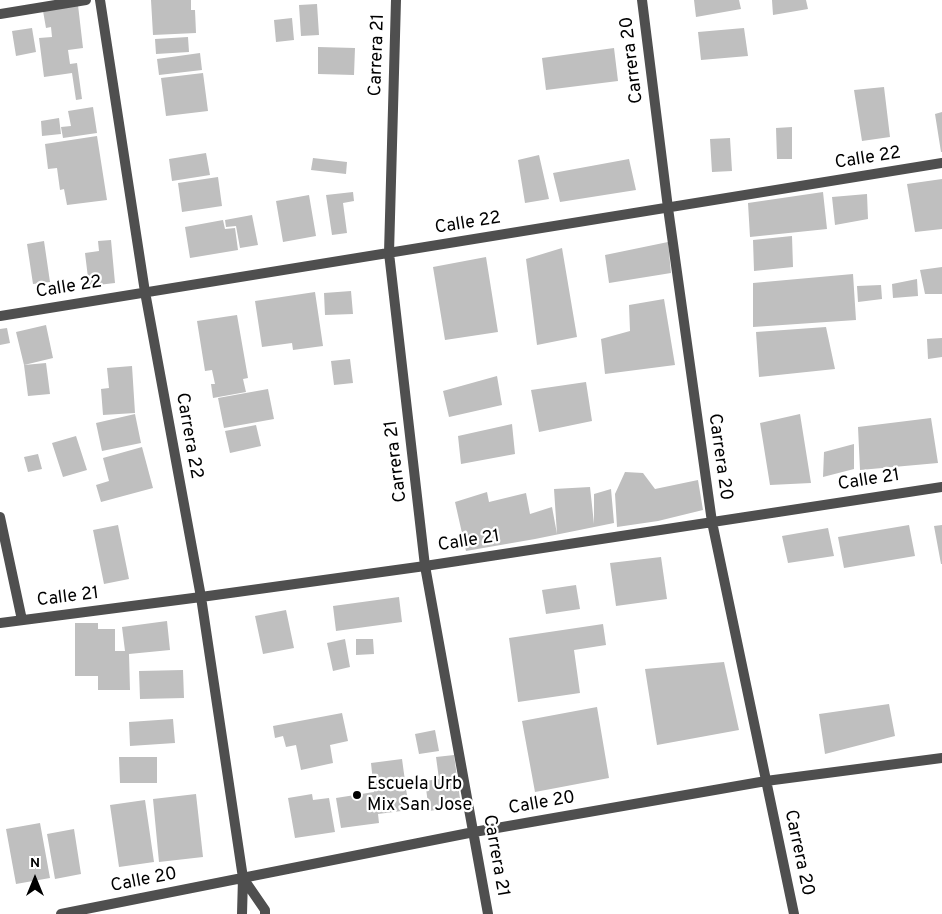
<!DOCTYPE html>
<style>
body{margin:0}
#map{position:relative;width:942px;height:914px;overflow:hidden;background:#fff;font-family:Overpass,sans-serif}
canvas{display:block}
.north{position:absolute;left:10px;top:854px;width:50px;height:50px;-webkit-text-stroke:4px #fff;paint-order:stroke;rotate:0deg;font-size:14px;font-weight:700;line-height:20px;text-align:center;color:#000}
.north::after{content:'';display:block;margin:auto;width:18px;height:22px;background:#000;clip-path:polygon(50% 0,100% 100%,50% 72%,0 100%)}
</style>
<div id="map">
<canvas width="942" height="914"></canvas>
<div class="north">N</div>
</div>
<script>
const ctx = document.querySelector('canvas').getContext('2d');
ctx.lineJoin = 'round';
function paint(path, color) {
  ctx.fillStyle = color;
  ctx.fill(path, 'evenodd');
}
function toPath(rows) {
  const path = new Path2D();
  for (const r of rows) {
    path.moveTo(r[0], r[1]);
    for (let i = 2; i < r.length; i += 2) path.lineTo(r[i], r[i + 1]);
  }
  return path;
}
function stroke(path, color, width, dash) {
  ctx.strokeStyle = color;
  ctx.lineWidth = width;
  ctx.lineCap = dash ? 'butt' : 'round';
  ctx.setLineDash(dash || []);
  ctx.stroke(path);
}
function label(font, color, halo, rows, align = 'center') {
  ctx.font = font + ' Overpass,sans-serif';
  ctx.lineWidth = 4.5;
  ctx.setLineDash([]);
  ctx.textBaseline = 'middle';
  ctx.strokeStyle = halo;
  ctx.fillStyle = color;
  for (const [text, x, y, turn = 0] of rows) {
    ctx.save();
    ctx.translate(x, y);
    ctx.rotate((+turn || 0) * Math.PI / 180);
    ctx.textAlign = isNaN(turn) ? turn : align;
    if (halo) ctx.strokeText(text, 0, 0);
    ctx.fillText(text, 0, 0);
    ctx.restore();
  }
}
const building = toPath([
 [151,0,191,0,191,10,195,10,196,33,153,35],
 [694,0,739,0,741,9,696,17],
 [772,0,806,0,808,9,773,15],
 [317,4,319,35,301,36,299,5],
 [78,5,83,48,68,50,70,64,77,63,82,99,76,100,72,73,44,77,39,38,52,37,51,27,46,28,43,11],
 [292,18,294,40,276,42,274,20],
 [32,28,36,52,16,56,12,31],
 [744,28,748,56,701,60,698,32],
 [188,37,189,52,156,54,155,39],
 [318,47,355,48,354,75,318,74],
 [614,48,618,81,546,90,542,58],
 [200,53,202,70,159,75,157,59],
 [203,73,208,111,166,116,161,78],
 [884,87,890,137,862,141,854,90],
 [93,107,97,133,63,138,61,127,71,126,68,111],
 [942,112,942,152,941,152,935,114],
 [59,118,61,134,42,136,41,121],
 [792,127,792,159,777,159,776,128],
 [97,136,107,200,67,205,64,189,60,190,57,168,48,169,45,144],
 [730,138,732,171,712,172,710,139],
 [206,153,210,175,172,181,169,159],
 [539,155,549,199,525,203,518,160],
 [313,158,347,162,346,174,311,170],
 [629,159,636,190,560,202,553,173],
 [218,177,222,206,182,212,178,183],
 [942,179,942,229,915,232,907,184],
 [353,192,354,201,343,203,347,233,332,235,326,195],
 [823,192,827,229,750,237,748,203],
 [867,194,868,219,835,225,832,197],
 [309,195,316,236,283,242,276,201],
 [252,215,258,245,240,248,236,226,226,227,225,220],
 [223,220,225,229,235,228,238,250,190,258,185,227],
 [792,236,793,267,754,271,753,240],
 [111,240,115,283,89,286,85,253,99,251,98,241],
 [44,241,50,282,33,284,27,244],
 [668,242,671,273,609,283,605,255],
 [562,248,577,337,537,345,526,259],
 [486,257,498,332,445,340,433,267],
 [942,267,942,294,925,294,920,270],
 [853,274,856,320,753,327,753,283],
 [917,279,918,296,893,298,892,284],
 [881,285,882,299,858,302,857,286],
 [351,291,353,314,325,315,324,293],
 [315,292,323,346,293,350,292,343,262,347,255,301],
 [664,299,675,365,605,374,601,339,630,331,629,305],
 [237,315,248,378,243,379,246,392,213,398,211,384,215,384,212,370,205,371,197,321],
 [46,325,53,358,24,365,16,332],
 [826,327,835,369,759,377,756,332],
 [7,328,10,343,0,345,0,329],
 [942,338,942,357,928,359,927,339],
 [350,359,353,383,334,385,331,361],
 [46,363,50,394,28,396,24,365],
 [132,366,135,413,103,415,101,389,109,388,107,368],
 [497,376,502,405,449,417,443,391],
 [586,382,592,421,539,432,531,390],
 [268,389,274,419,224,428,218,398],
 [135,414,141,443,102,451,96,423],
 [800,414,811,483,770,485,760,423],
 [931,418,938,463,860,470,858,427],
 [512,424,515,454,461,464,458,436],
 [256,425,261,446,230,453,225,431],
 [76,436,87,470,63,477,52,443],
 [854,444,854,469,823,477,824,452],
 [142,447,153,488,101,502,96,485,109,481,103,458],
 [38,454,42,469,28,472,24,457],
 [625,472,643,473,655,489,698,480,703,510,658,521,617,527,615,494],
 [590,487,594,524,594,494,611,489,614,523,535,539,466,551,455,502,487,492,489,502,526,493,530,514,552,507,557,534,554,489],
 [118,525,129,579,104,584,93,530],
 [909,525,915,556,844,568,838,537],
 [942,525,942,564,941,564,934,526],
 [828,528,834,556,788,563,782,536],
 [661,557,667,599,616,606,610,563],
 [576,585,580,609,546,614,542,590],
 [399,597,402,622,336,631,333,606],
 [286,610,294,648,263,654,255,616],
 [167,621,170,650,129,654,130,690,98,690,98,676,75,676,75,623,98,623,98,629,115,629,115,651,125,651,122,627],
 [603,624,606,645,574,650,580,693,518,702,509,638],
 [345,639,350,667,333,671,327,643],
 [356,639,373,639,374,654,356,655],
 [724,662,739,730,657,745,645,669],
 [183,670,184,698,140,699,139,671],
 [889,704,895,736,825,754,819,714],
 [597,707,609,778,535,792,522,721],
 [342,713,348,741,330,745,333,763,301,770,296,745,286,747,283,736,275,738,273,726],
 [173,719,175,743,130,746,129,722],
 [435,730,439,751,419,754,415,734],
 [454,755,461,806,429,811,425,781,439,779,436,757],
 [119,757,157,757,157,783,120,783],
 [402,759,409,810,378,814,379,823,341,828,336,798,374,792,371,763],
 [196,794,203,857,159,862,153,799],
 [312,794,313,800,329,798,335,832,295,838,288,798],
 [145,800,154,862,119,867,110,805],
 [40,823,50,878,16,884,6,829],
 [74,829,81,874,55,879,47,834]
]);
const street = toPath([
 [100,0,145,292,201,597,243,878,242,914],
 [396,0,389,253,425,566,488,914],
 [642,0,668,208,712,522,794,914],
 [0,14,86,0],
 [0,316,942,163],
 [0,517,22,620],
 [0,623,201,597,425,566,942,487],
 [243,878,265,910,265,914],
 [61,914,474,832,766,781,942,758]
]);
const markers = [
 [357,795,5,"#000"]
];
const streetNames = [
 ["Carrera 21",378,55,-88],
 ["Carrera 20",633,60,-97],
 ["Calle 22",868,159,-9],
 ["Calle 22",468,224,-9],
 ["Calle 22",69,288,-9],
 ["Carrera 22",188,436,80],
 ["Carrera 20",719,457,82],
 ["Carrera 21",397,461,-97],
 ["Calle 21",869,481,-9],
 ["Calle 21",469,542,-9],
 ["Calle 21",68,598,-7],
 ["Calle 20",542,804,-10],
 ["Carrera 20",798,853,78],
 ["Carrera 21",495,856,80],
 ["Calle 20",144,881,-11]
];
const poiNames = [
 ["Escuela Urb",367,785],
 ["Mix San Jose",367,806]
];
paint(building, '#bfbfbf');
stroke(street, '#4f4f4f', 10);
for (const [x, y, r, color] of markers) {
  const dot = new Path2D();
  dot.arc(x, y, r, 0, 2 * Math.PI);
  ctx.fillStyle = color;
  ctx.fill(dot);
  stroke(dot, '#fff', 2);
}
label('18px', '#000', '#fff', streetNames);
label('18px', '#000', '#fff', poiNames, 'left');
</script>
